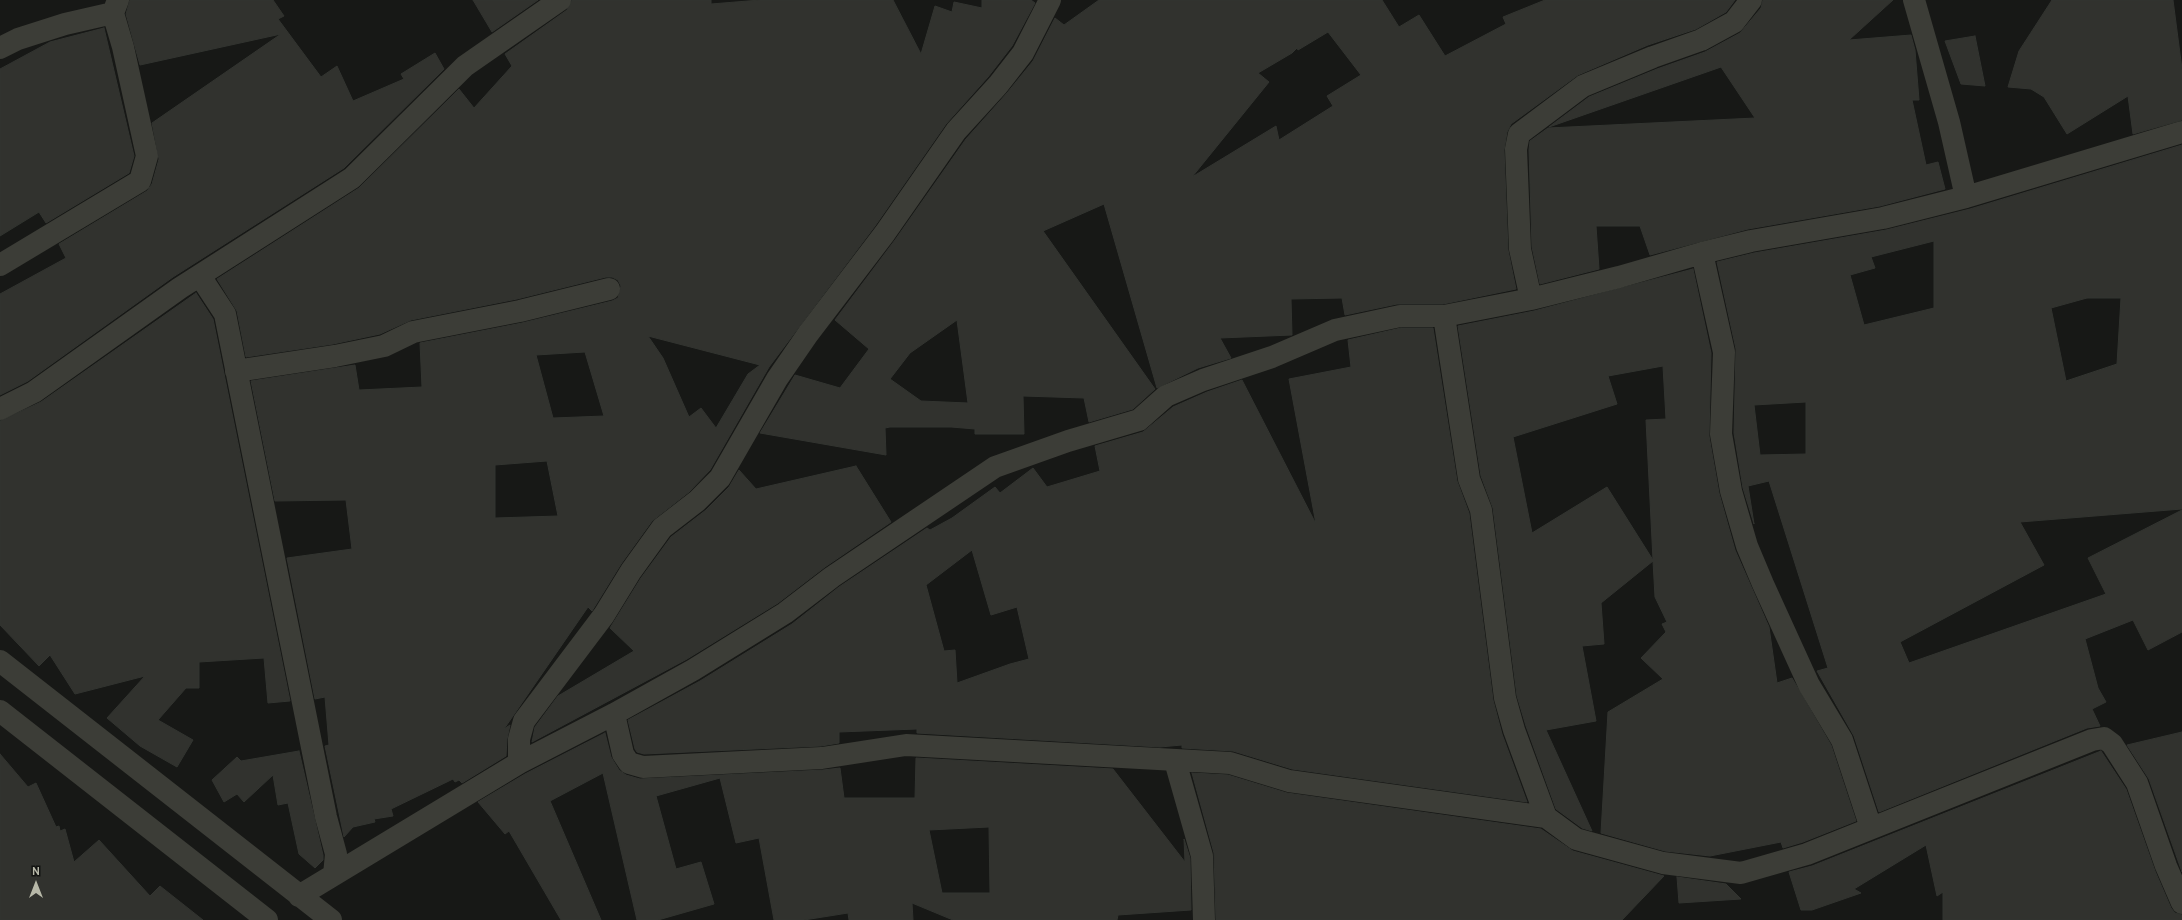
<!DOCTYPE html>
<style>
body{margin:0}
#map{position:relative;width:2182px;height:920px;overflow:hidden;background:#171816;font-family:Overpass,sans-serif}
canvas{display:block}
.north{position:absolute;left:16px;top:864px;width:40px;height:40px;-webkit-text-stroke:3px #121311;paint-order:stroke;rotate:0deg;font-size:11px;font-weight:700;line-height:16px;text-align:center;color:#b7b8a8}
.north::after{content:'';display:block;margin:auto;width:14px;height:18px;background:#b7b8a8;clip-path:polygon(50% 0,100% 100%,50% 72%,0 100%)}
</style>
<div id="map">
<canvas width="2182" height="920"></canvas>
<div class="north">N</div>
</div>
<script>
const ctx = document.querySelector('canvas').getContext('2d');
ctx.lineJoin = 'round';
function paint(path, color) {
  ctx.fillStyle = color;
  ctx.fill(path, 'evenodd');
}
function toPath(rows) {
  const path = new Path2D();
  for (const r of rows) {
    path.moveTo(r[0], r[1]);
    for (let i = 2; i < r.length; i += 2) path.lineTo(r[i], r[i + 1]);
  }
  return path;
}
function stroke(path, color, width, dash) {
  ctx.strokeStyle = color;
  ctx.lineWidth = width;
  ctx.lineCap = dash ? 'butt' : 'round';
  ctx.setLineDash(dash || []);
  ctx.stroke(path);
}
const building = toPath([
 [130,0,273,0,284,16,278,19,321,77,337,66,353,101,404,79,401,74,435,53,444,69,344,168,173,277,28,381,0,395,0,294,66,258,59,244,147,191,152,184,159,159,152,123,281,34,140,65,126,14,130,0],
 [473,0,538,0,492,32,473,0],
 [572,0,711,0,711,4,760,0,893,0,921,54,935,6,952,12,954,2,982,8,982,0,1031,0,1035,3,1012,46,988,77,946,124,875,226,769,367,710,470,689,492,652,521,621,564,592,611,588,607,504,729,510,725,507,739,506,756,462,783,459,780,455,782,453,779,391,809,393,816,374,819,375,822,353,827,344,837,325,746,329,745,325,697,315,699,287,558,352,549,346,500,275,501,251,381,355,365,359,390,422,387,420,343,522,323,612,301,618,298,621,286,618,280,612,277,606,277,517,299,411,320,380,334,333,344,246,357,237,311,217,279,359,188,459,89,474,108,512,66,505,54,567,10,572,0],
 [648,336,760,365,748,374,716,428,701,408,689,417,663,358,648,336],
 [585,352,604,416,553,418,536,355,585,352],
 [547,461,558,516,495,518,495,465,547,461],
 [1099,0,1382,0,1399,27,1419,15,1445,56,1506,24,1503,17,1545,0,1735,0,1726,12,1696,29,1648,45,1578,75,1511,124,1507,132,1504,150,1508,250,1516,289,1443,304,1397,304,1345,315,1342,298,1291,299,1292,335,1220,338,1231,358,1198,368,1157,388,1104,204,1043,231,1155,389,1133,409,1089,422,1084,398,1023,396,1024,434,975,434,975,429,951,427,890,427,885,428,886,455,760,433,795,375,840,388,869,349,835,320,895,240,966,139,1007,93,1033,61,1055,18,1064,25,1099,0],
 [1328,32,1361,75,1327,96,1333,106,1279,140,1276,126,1192,177,1269,82,1258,73,1292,53,1297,48,1298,50,1328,32],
 [957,320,968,403,921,401,890,379,910,353,957,320],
 [1763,0,1893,0,1849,40,1911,35,1915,50,1919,100,1912,100,1926,165,1938,162,1945,189,1880,206,1748,229,1650,255,1640,226,1596,226,1599,269,1540,284,1532,247,1529,150,1530,141,1548,128,1755,118,1721,67,1549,127,1589,97,1657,69,1705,52,1740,33,1761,8,1763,0],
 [2052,0,2173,0,2182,69,2182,120,2133,134,2128,96,2067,134,2044,97,2031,89,2008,87,2019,51,2052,0],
 [104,28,134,156,129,173,46,223,39,212,0,236,0,69,50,42,104,28],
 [1975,36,1985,86,1961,84,1945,41,1975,36],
 [2182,145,2182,509,2020,522,2044,565,1900,642,1909,663,2106,594,2088,558,2182,510,2182,632,2148,650,2133,620,2085,639,2098,688,2106,702,2092,709,2100,726,2087,728,1879,812,1854,736,1817,671,1828,668,1769,481,1748,486,1754,524,1743,488,1734,433,1736,349,1717,262,1754,253,1886,230,1970,209,2182,145],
 [1934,241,1934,308,1864,325,1850,275,1875,268,1871,257,1934,241],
 [2087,298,2121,298,2117,364,2066,381,2051,308,2087,298],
 [1806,402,1806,454,1760,455,1754,405,1806,402],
 [1693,269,1711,353,1709,436,1719,493,1735,550,1769,627,1777,683,1792,678,1831,745,1856,821,1803,842,1783,848,1781,842,1710,856,1665,851,1601,833,1608,712,1663,679,1641,658,1666,632,1662,624,1667,622,1655,597,1653,561,1601,603,1604,644,1582,646,1596,721,1546,730,1592,831,1582,828,1556,809,1526,726,1517,696,1493,508,1481,476,1458,326,1534,311,1693,269],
 [1663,366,1666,419,1646,420,1653,560,1607,487,1532,533,1513,437,1617,404,1608,376,1663,366],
 [196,293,213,319,290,701,268,703,264,658,199,662,199,688,186,688,158,720,193,740,177,767,140,746,107,718,145,676,75,694,50,655,39,666,0,625,0,421,41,402,196,293],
 [1401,328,1433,328,1457,481,1469,513,1493,700,1502,734,1527,802,1292,769,1233,751,1182,748,1182,745,1160,747,917,733,917,729,839,732,839,743,821,746,644,754,637,752,635,749,628,720,700,681,792,624,839,587,927,528,930,530,952,518,995,487,1000,493,1033,468,1047,487,1100,471,1095,446,1143,432,1173,407,1207,392,1242,380,1316,524,1289,379,1351,367,1348,340,1401,328],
 [972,550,991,615,1017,607,1029,659,1010,664,957,683,955,650,944,651,926,585,972,550],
 [856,466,891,522,825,567,778,603,687,659,532,742,535,727,558,696,634,651,610,628,641,578,671,537,706,510,729,487,739,470,756,489,856,466],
 [2182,732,2182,872,2149,779,2127,745,2182,732],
 [605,733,611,757,619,770,626,775,640,779,823,770,840,768,844,798,915,798,916,758,1113,769,1185,862,1184,839,1190,858,1191,910,1118,915,1117,920,953,920,912,903,913,920,849,920,848,913,804,920,774,920,759,838,736,843,720,778,656,796,676,869,701,862,714,904,658,920,637,920,603,773,550,801,601,920,561,920,509,831,505,834,478,802,525,774,605,733],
 [989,827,990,893,942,893,929,830,989,827],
 [299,751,323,855,323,860,315,868,299,854,288,803,278,805,273,775,244,802,237,794,224,802,212,780,237,757,241,761,299,751],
 [2101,751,2126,789,2155,871,2171,908,2175,913,2182,915,2182,920,1943,920,1943,892,1937,896,1926,845,1854,889,1861,893,1812,910,1801,910,1789,872,1812,866,2101,751],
 [0,754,28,787,36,783,56,827,59,826,60,831,65,829,74,862,99,840,150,896,160,886,203,920,0,920,0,754],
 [1192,773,1228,775,1287,793,1541,829,1573,851,1664,876,1622,920,1216,920,1214,853,1192,773],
 [1677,877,1726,884,1741,899,1679,903,1677,877]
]);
const minor = toPath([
 [1914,0,1949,122,1966,197],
 [0,48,18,39,65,24,113,13],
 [1702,253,1724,352,1721,434,1731,491,1747,546,1763,584,1809,685,1842,740,1871,828],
 [0,265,140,181,147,156,123,47,113,13,118,0],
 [200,276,225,314,326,817,336,854,334,875],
 [1531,299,1520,249,1516,149,1519,134,1583,86,1653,57,1701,40,1734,22,1751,0],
 [1444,316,1469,479,1481,510,1505,698,1514,730,1546,817],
 [236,371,335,356,384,346,413,332,520,311,609,289],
 [0,409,34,392,180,288,352,178,465,66,560,0],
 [0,661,331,920],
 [0,711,267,920],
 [614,714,623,754,629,763,643,767,822,758,906,745,1230,763,1289,781,1546,817,1576,839,1663,863,1741,873,1807,854,2092,740,2104,738,2112,744,2137,783,2166,866,2182,903],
 [1175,761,1202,856,1204,920],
 [519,763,519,739,524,721,604,615,631,571,662,528,697,501,720,478,777,379,808,334,885,233,956,131,998,85,1023,53,1050,0],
 [299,896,519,763,614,714,693,670,785,613,832,577,995,467,1068,441,1139,420,1166,396,1203,380,1272,357,1335,330,1400,316,1444,316,1531,299,1619,277,1702,253,1751,241,1883,218,1966,197,2182,132]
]);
paint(building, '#31322e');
stroke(building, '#323430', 1);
stroke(minor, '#3c3d37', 22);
</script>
